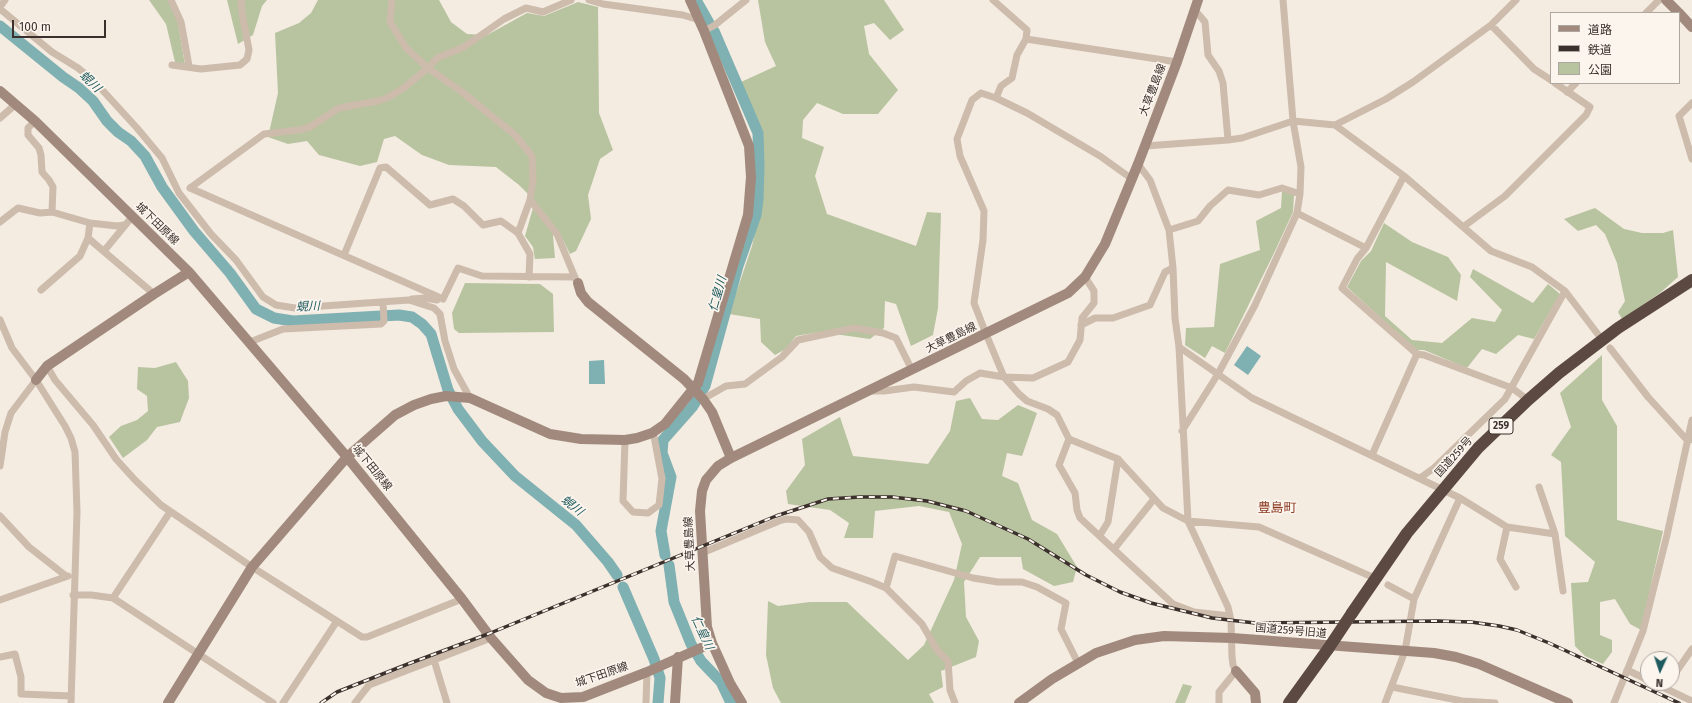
<!DOCTYPE html>
<meta charset="utf-8">
<style>
body{margin:0}
#map{position:relative;width:1692px;height:703px;overflow:hidden;background:#f4ebe1;font-family:"Fira Sans","Noto Sans JP",sans-serif}
canvas{display:block}
.legend{position:absolute;left:1550px;top:12px;width:130px;height:72px;box-sizing:border-box;background:#fbf5ee;border:1px solid #aea6a0;margin:0;padding:5px 7px;list-style:none;font-size:12px;color:#3b302b}
.legend li{display:flex;align-items:center;gap:8px;height:20px}
.legend b{width:20px;border:1px solid #aea6a0}
.north{position:absolute;left:1640px;top:651px;width:40px;height:40px;box-sizing:border-box;background:#fbf5ee;border:1px solid #aea6a0;border-radius:50%;rotate:183deg;font-size:11px;font-weight:700;line-height:16px;text-align:center;color:#3b302b}
.north::after{content:'';display:block;margin:auto;width:14px;height:18px;background:#1f5a5e;clip-path:polygon(50% 0,100% 100%,50% 72%,0 100%)}
.scale{position:absolute;left:12px;top:20px;width:94px;height:18px;box-sizing:border-box;border:2px solid #3b302b;border-top:0;padding-left:5px;font-size:12px;line-height:14px;white-space:nowrap;color:#3b302b;-webkit-text-stroke:3px #fbf5ee;paint-order:stroke}
</style>
<div id="map">
<canvas width="1692" height="703"></canvas>
<ul class="legend">
<li><b style="height:5px;background:#a18a7d"></b>道路</li>
<li><b style="height:5px;background:#3b302b"></b>鉄道</li>
<li><b style="height:11px;background:#b8c4a0"></b>公園</li>
</ul>
<div class="north">N</div>
<div class="scale">100 m</div>
</div>
<script>
const ctx = document.querySelector('canvas').getContext('2d');
ctx.lineJoin = 'round';
function paint(path, color) {
  ctx.fillStyle = color;
  ctx.fill(path, 'evenodd');
}
function toPath(rows) {
  const path = new Path2D();
  for (const r of rows) {
    path.moveTo(r[0], r[1]);
    for (let i = 2; i < r.length; i += 2) path.lineTo(r[i], r[i + 1]);
  }
  return path;
}
function stroke(path, color, width, dash) {
  ctx.strokeStyle = color;
  ctx.lineWidth = width;
  ctx.lineCap = dash ? 'butt' : 'round';
  ctx.setLineDash(dash || []);
  ctx.stroke(path);
}
function label(font, color, halo, rows, align = 'center') {
  ctx.font = font + ' "Fira Sans","Noto Sans JP",sans-serif';
  ctx.lineWidth = 3.5;
  ctx.setLineDash([]);
  ctx.textBaseline = 'middle';
  ctx.strokeStyle = halo;
  ctx.fillStyle = color;
  for (const [text, x, y, turn = 0] of rows) {
    ctx.save();
    ctx.translate(x, y);
    ctx.rotate((+turn || 0) * Math.PI / 180);
    ctx.textAlign = isNaN(turn) ? turn : align;
    if (halo) ctx.strokeText(text, 0, 0);
    ctx.fillText(text, 0, 0);
    ctx.restore();
  }
}
const green = toPath([
 [149,0,169,0,178,23,185,65,175,62,166,24],
 [227,0,267,0,262,6,253,35,238,44],
 [318,0,439,0,451,22,467,34,487,35,527,13,544,16,578,2,598,7,599,113,613,150,600,159,588,195,591,219,576,251,570,254,558,230,553,236,555,258,535,259,533,247,525,236,535,201,519,185,496,167,449,165,422,155,395,136,384,139,377,162,360,166,319,155,307,141,288,144,268,137,278,93,275,33,299,23,311,13],
 [758,0,884,0,904,30,890,40,874,23,864,26,869,54,898,90,878,114,843,114,817,103,803,120,802,138,824,147,815,176,827,214,916,246,927,212,941,213,938,308,933,335,911,346,896,304,885,301,884,328,870,339,820,332,796,336,786,349,775,355,761,342,760,319,729,314,752,246,762,200,761,133,741,82,776,66,765,42],
 [1282,191,1294,195,1293,212,1274,253,1225,353,1212,346,1205,358,1185,345,1186,328,1214,327,1220,264,1260,250,1256,221,1281,208],
 [1595,208,1624,229,1642,233,1663,233,1673,230,1678,277,1660,293,1622,319,1618,312,1625,301,1617,263,1605,234,1596,225,1578,231,1564,219],
 [1384,223,1412,242,1448,257,1461,275,1457,301,1386,262,1385,316,1412,340,1442,343,1472,318,1495,322,1502,310,1470,277,1473,269,1533,303,1548,284,1560,294,1534,339,1518,335,1496,354,1482,349,1467,368,1424,350,1416,350,1347,287,1361,261,1371,251],
 [465,283,540,284,553,294,554,332,459,333,454,329,452,313],
 [1602,355,1602,400,1617,426,1617,520,1663,531,1641,630,1630,624,1615,599,1600,602,1600,635,1612,640,1612,652,1603,664,1585,656,1575,646,1571,583,1588,582,1595,562,1565,536,1561,462,1551,455,1571,427,1560,393],
 [176,362,188,381,189,398,180,422,157,427,147,440,123,458,109,437,121,426,137,420,148,411,147,396,137,389,138,367,155,368],
 [970,398,982,419,998,420,1018,405,1037,413,1022,456,1007,453,1002,476,1018,483,1032,520,1057,534,1077,567,1073,582,1054,586,1023,569,1021,557,980,557,964,582,966,617,979,641,976,657,941,671,943,687,929,694,934,703,781,703,773,688,766,655,768,601,778,606,810,602,847,602,908,660,924,645,954,580,962,544,949,512,919,506,875,511,873,538,844,538,849,523,830,510,788,504,786,491,805,465,802,439,840,417,853,456,928,464,950,431,956,401],
 [1183,684,1192,686,1185,703,1175,703]
]);
const water = toPath([
 [1247,346,1261,356,1248,375,1234,365],
 [604,360,605,384,589,384,589,361]
]);
const river = toPath([
 [696,0,709,23],
 [0,26,63,77,79,88,93,101,107,121,118,132,131,141,145,156,162,187,194,231,230,273,256,309,274,318,293,321,399,315,412,317,422,324,431,334,448,390,458,409,482,441,515,476,576,525,608,562,617,575],
 [665,555,661,531,671,477,662,453,663,440,693,406,705,386,738,266,756,215,758,199,759,166,758,133,714,31],
 [669,565,674,602,691,644,701,661,721,682,731,703],
 [623,587,654,659,660,678,658,703]
]);
const street = toPath([
 [171,0,181,22,189,66],
 [392,0,390,22,406,48,428,68,462,92,515,135,532,156,533,180,530,200,518,233],
 [589,0,603,4,683,15,699,20],
 [993,0,1027,30,1026,39,1017,55,1012,78,1001,86,996,98],
 [0,7,5,0],
 [0,9,52,52,78,68,95,82,137,128,162,158,179,193,211,234,236,260,263,297,276,305,295,308,409,300,434,308,440,314,445,341,454,369,470,398],
 [1194,9,1205,22,1208,55,1219,71,1223,83,1228,140],
 [1646,13,1659,0],
 [1491,25,1534,69,1551,80],
 [704,31,715,25,746,0],
 [1026,39,1177,62],
 [172,65,201,69,240,65,247,59,249,50,242,13,241,0],
 [1567,92,1576,83],
 [1692,103,1679,116,1692,159],
 [0,118,16,104],
 [35,121,28,128,28,135,39,148,41,155,42,172,49,180,53,187,52,212],
 [1335,125,1404,176,1491,251,1532,267,1565,291,1600,337],
 [1145,146,1228,140,1242,138,1293,121,1335,125,1386,99,1413,82,1491,25,1516,0],
 [1138,164,1150,180,1169,230,1173,268,1175,318,1179,347,1188,521,1228,607,1231,621,1232,657,1233,665,1236,671,1219,692,1219,703],
 [1132,179,1100,156,1027,113,996,98,981,93,972,100,957,139,960,156,984,211,983,240,974,303,986,334,1004,377,1019,394,1027,401,1048,409,1057,415,1069,439,1118,459,1163,508,1188,521,1259,527,1370,576],
 [190,188,264,134,299,130,310,127,339,108,378,101,389,97,405,87,428,68,437,58,464,47,504,19,526,8,543,12,571,0],
 [190,188,443,299],
 [530,200,557,234,576,280],
 [1297,213,1366,248],
 [0,222,18,208,40,213,52,212,90,223,117,226,124,225],
 [90,223,88,238,154,294],
 [1463,227,1505,196,1586,115,1590,107,1555,83],
 [1169,230,1198,221,1210,206,1228,190,1259,195,1282,188,1300,194],
 [104,251,132,217],
 [344,255,380,168,386,167,430,205,453,199,464,206,483,225,501,221,518,233,530,254,529,277],
 [41,290,80,256,88,238],
 [412,299,425,298,437,300],
 [443,299,458,268,482,276,575,277],
 [0,320,12,348,36,380,65,426,71,438,75,452,77,512,71,703],
 [1081,325,1095,318,1113,318,1150,305,1165,272,1173,268],
 [250,342,283,329,381,324,384,321,383,302],
 [1179,347,1252,398,1460,498,1414,599,1405,651,1385,703],
 [1610,348,1648,397,1687,440,1690,440],
 [1417,354,1424,355,1512,388,1528,400],
 [47,366,55,380,93,425,116,459,135,480,161,505,252,567,362,637,367,637,462,599],
 [869,391,884,391,914,387,954,392,966,381,980,373,1004,377,1033,378,1068,362,1080,340,1082,318,1094,303,1094,291,1085,277],
 [703,399,726,386,745,384,782,357,798,340,854,328,883,333,896,338,912,370],
 [1182,431,1218,374,1255,305,1297,213,1300,194,1301,167,1293,121,1283,0],
 [1069,439,1059,465,1075,493,1077,510,1080,518,1173,604,1194,612,1230,616],
 [625,440,623,501,633,512,648,513,659,505,662,479,654,436,652,433],
 [1372,455,1417,354,1342,288,1357,259,1366,248,1404,176],
 [0,466,5,432,11,413,36,380],
 [1420,478,1434,468,1505,399,1565,291],
 [1539,487,1555,534,1563,591],
 [1460,498,1507,527,1555,534],
 [0,516,29,547,66,576],
 [1507,527,1500,559,1516,587],
 [1100,535,1108,522,1118,459],
 [1114,549,1154,499],
 [702,553,779,521,786,519,798,520,809,532,820,557,832,568,872,582,886,588,922,624,937,650,948,661,950,690,955,703],
 [1388,585,1414,599],
 [886,588,895,556,973,578,998,582,1022,582,1037,587,1066,603,1061,629,1078,663],
 [73,595,91,595,113,598,273,703],
 [113,598,170,512],
 [0,600,68,576],
 [0,657,15,654,21,677,21,694,71,696],
 [434,660,447,703],
 [1627,670,1648,680],
 [1672,678,1692,649],
 [1654,683,1692,701],
 [1392,687,1462,701,1495,703],
 [283,703,337,621],
 [355,703,369,685,491,638],
 [646,703,647,672],
 [1614,703,1643,631,1667,535,1692,420]
]);
const secondary = toPath([
 [1666,0,1679,13],
 [1679,13,1692,27],
 [0,91,35,121,189,272,347,457,462,599,491,638,528,680,546,693,561,698,583,697,647,672,712,643],
 [578,283,581,293,588,302,684,379,703,399,712,412,731,458],
 [36,380,47,366,154,294,189,272],
 [1236,671,1255,693,1256,703],
 [168,703,252,567,347,457,395,415,414,405,431,399,446,396,470,398,550,434,581,439,625,440,637,438,652,433,665,424,698,383,748,215,751,177,749,146,704,31,690,0],
 [675,703,678,657],
 [742,703,730,683,712,643,707,627,700,511,702,491,706,480,718,466,731,458,1068,293,1085,277,1105,244,1138,164,1177,62,1198,0],
 [1019,703,1052,679,1096,653,1135,640,1164,636,1232,638,1434,653,1456,657,1479,664,1568,703]
]);
const highway = toPath([
 [1352,613,1407,533,1478,448,1528,400,1559,373,1618,328,1692,280],
 [1289,703,1328,649]
]);
const rail = toPath([
 [321,703,337,692,408,664,488,634,776,516,828,499,860,497,892,497,927,501,966,511,1028,539,1086,575,1120,592,1151,603,1212,618,1255,623,1438,621,1471,622,1499,626,1517,630,1549,643,1679,703]
]);
const highwayBridge = toPath([
 [1328,649,1352,613]
]);
const shields = [
 [1501,426,24]
];
const shieldNames = [
 ["259",1501,426]
];
const streetNames = [
 ["大草豊島線",1153,90,-69],
 ["城下田原線",157,224,44],
 ["大草豊島線",951,338,-26],
 ["国道259号",1454,457,-48],
 ["城下田原線",372,468,51],
 ["大草豊島線",690,544,-93],
 ["国道259号旧道",1291,631,5],
 ["城下田原線",602,675,-19]
];
const waterNames = [
 ["蜆川",90,82,44],
 ["仁皇川",718,294,-74],
 ["蜆川",308,307,-2],
 ["蜆川",572,506,39],
 ["仁皇川",702,633,65]
];
const quarterNames = [
 ["豊島町",1277,508]
];
paint(green, '#b8c4a0');
paint(water, '#7fb0b2');
stroke(river, '#7fb0b2', 11);
stroke(street, '#cdbbac', 7);
stroke(secondary, '#a18a7d', 10);
stroke(highway, '#5c4a42', 12);
stroke(rail, '#3b302b', 3.5);
stroke(rail, '#fbf5ee', 2, [6]);
stroke(highwayBridge, '#5c4a42', 12);
for (const [x, y, w] of shields) {
  const box = new Path2D();
  box.roundRect(x - w / 2, y - 8, w, 16, 3);
  ctx.fillStyle = '#fbf5ee';
  ctx.fill(box);
  stroke(box, '#3b302b', 1);
}
label('bold 10px', '#3b302b', null, shieldNames);
label('11px', '#3b302b', '#fbf5ee', streetNames);
label('italic 12px', '#1f5a5e', '#fbf5ee', waterNames);
label('13px', '#8c3b22', '#fbf5ee', quarterNames);
</script>
